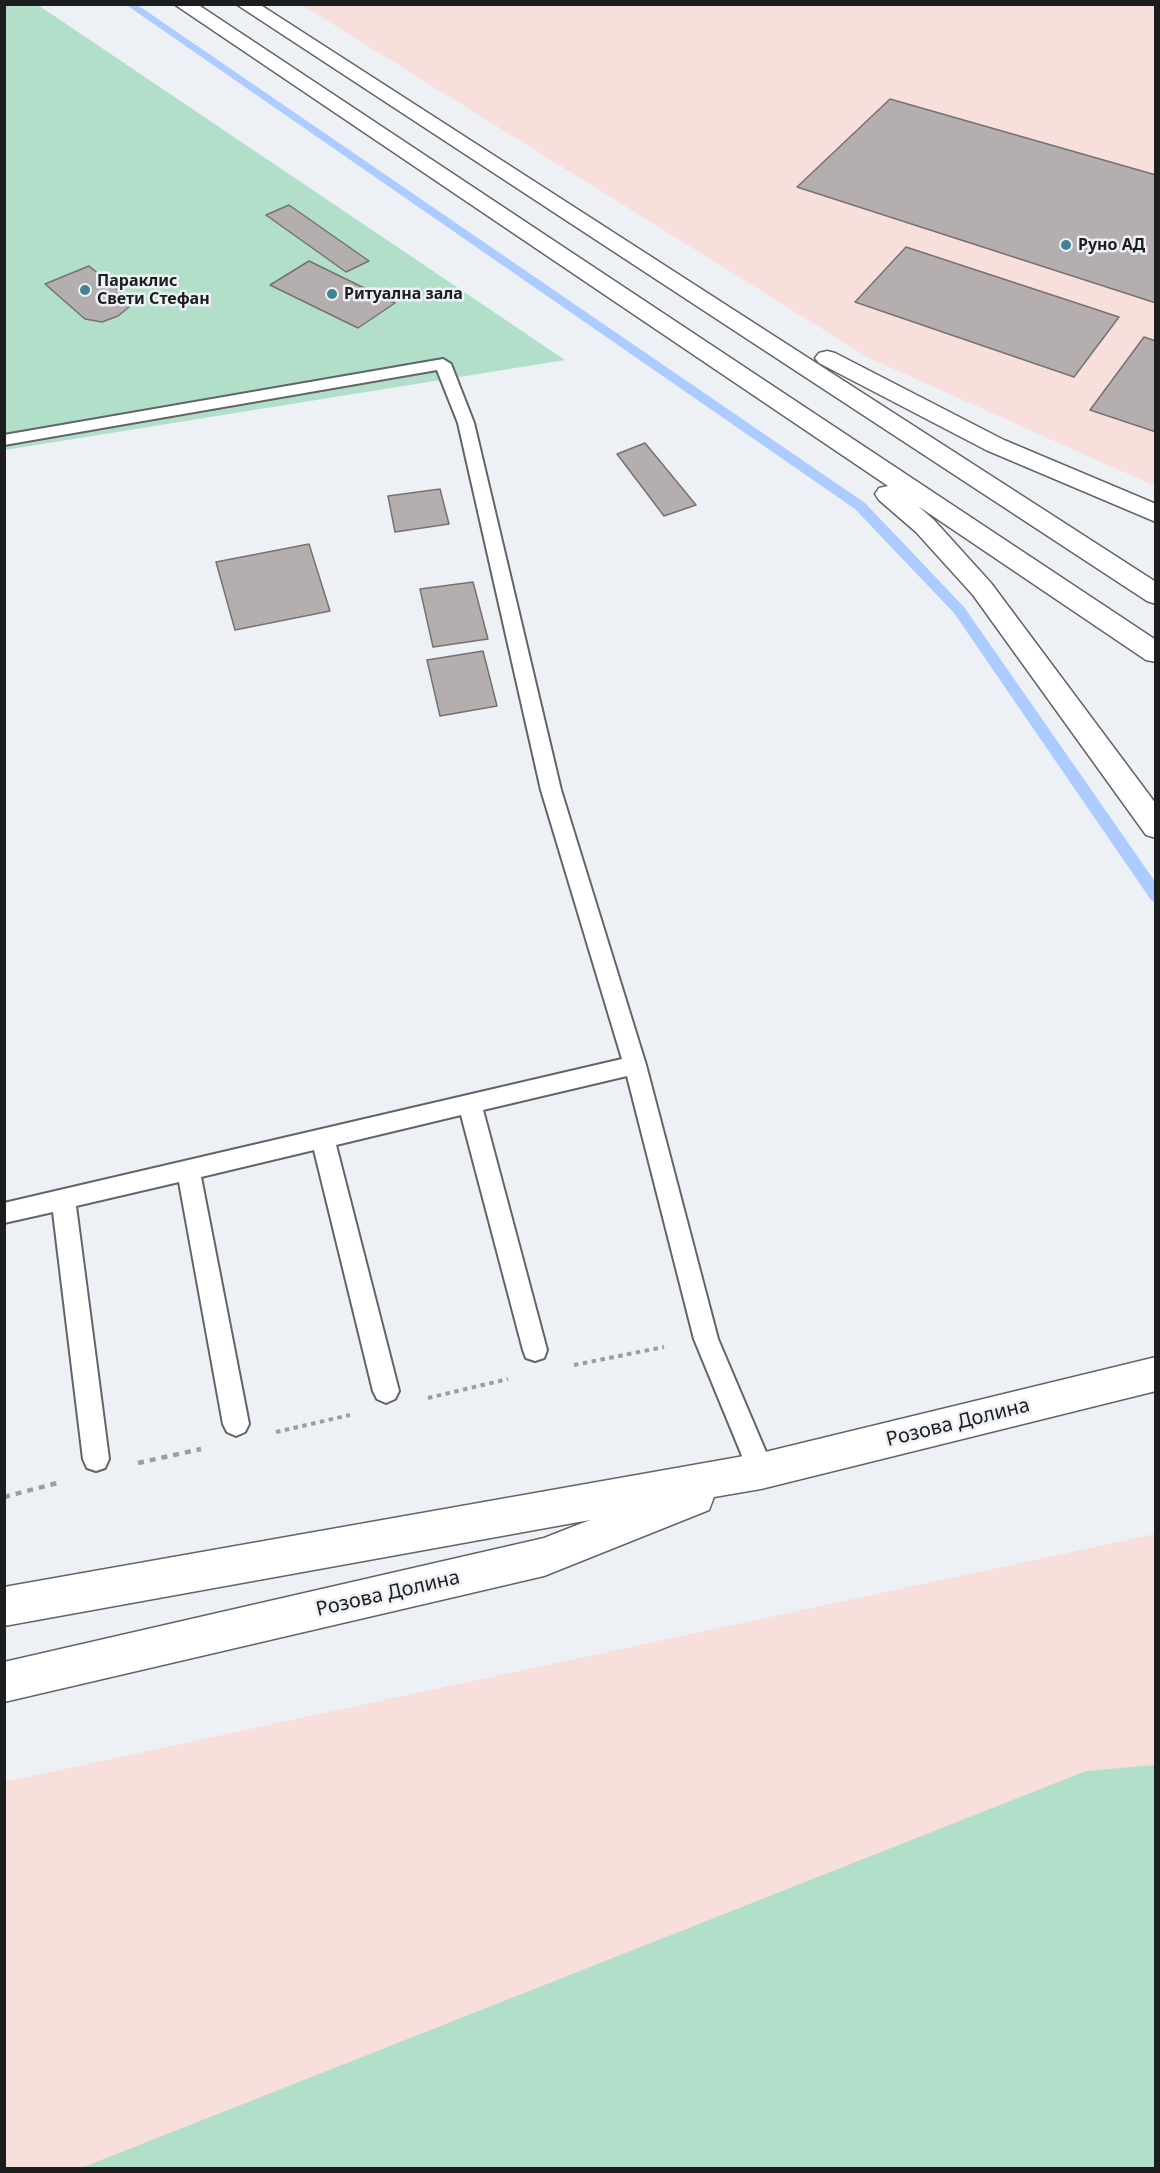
<!DOCTYPE html>
<meta charset="utf-8">
<style>
body{margin:0}
#map{position:relative;width:1160px;height:2173px;overflow:hidden;background:#edf0f4;font-family:"Noto Sans",sans-serif}
canvas{display:block}
.frame{position:absolute;inset:0;border:6px solid #1c1d1f;pointer-events:none}
</style>
<div id="map">
<canvas width="1160" height="2173"></canvas>
<div class="frame"></div>
</div>
<script>
const ctx = document.querySelector('canvas').getContext('2d');
ctx.lineJoin = 'round';
function paint(path, color) {
  ctx.fillStyle = color;
  ctx.fill(path, 'evenodd');
}
function toPath(rows) {
  const path = new Path2D();
  for (const r of rows) {
    path.moveTo(r[0], r[1]);
    for (let i = 2; i < r.length; i += 2) path.lineTo(r[i], r[i + 1]);
  }
  return path;
}
function stroke(path, color, width, dash) {
  ctx.strokeStyle = color;
  ctx.lineWidth = width;
  ctx.lineCap = dash ? 'butt' : 'round';
  ctx.setLineDash(dash || []);
  ctx.stroke(path);
}
function label(font, color, halo, rows, align = 'center') {
  ctx.font = font + ' "Noto Sans",sans-serif';
  ctx.lineWidth = 5;
  ctx.setLineDash([]);
  ctx.textBaseline = 'middle';
  ctx.strokeStyle = halo;
  ctx.fillStyle = color;
  for (const [text, x, y, turn = 0] of rows) {
    ctx.save();
    ctx.translate(x, y);
    ctx.rotate((+turn || 0) * Math.PI / 180);
    ctx.textAlign = isNaN(turn) ? turn : align;
    if (halo) ctx.strokeText(text, 0, 0);
    ctx.fillText(text, 0, 0);
    ctx.restore();
  }
}
const industrial = toPath([
 [302,5,1155,5,1155,486,869,358],
 [1155,1534,1155,2168,5,2168,4,1782]
]);
const green = toPath([
 [5,5,38,5,565,360,5,450],
 [1155,1765,1155,2168,81,2168,1086,1771]
]);
const stream = toPath([
 [125,4,136,4,865,503,964,607,1156,883,1156,902,1151,900,954,613,855,509,125,4]
]);
const building = toPath([
 [890,99,1156,175,1156,303,797,187,890,99],
 [289,205,369,261,346,272,266,215,289,205],
 [906,247,1119,317,1074,377,855,302,906,247],
 [309,261,395,303,358,328,270,285,309,261],
 [89,266,129,299,129,307,118,316,102,322,85,319,45,284,89,266],
 [1144,337,1156,341,1156,432,1090,410,1144,337],
 [645,443,696,505,664,516,617,454,645,443],
 [440,489,449,524,395,532,388,496,440,489],
 [309,544,330,611,235,630,216,562,309,544],
 [473,582,488,639,433,647,420,589,473,582],
 [483,651,497,706,440,716,427,660,483,651]
]);
const pathFar1 = toPath([
 [574,1365,664,1347],
 [428,1398,508,1379],
 [276,1432,350,1415]
]);
const path = toPath([
 [138,1463,201,1449],
 [4,1497,61,1482]
]);
const lane = toPath([
 [443,359,451,364,474,423,561,790,646,1065,718,1339,774,1471,770,1480,761,1483,752,1480,694,1339,627,1076,483,1110,547,1350,544,1358,535,1361,526,1358,523,1350,461,1115,336,1145,399,1391,395,1399,386,1403,377,1399,373,1391,314,1150,201,1177,249,1424,245,1432,236,1436,227,1432,223,1424,179,1182,76,1206,109,1459,105,1468,96,1471,87,1468,83,1459,53,1212,4,1223,4,1203,622,1059,541,790,458,423,437,370,4,445,4,435,443,359]
]);
const secondary = toPath([
 [1156,1357,1156,1391,761,1489,714,1497,709,1510,544,1576,4,1702,4,1662,544,1538,590,1520,4,1626,4,1587,761,1453,1156,1357]
]);
const highway = toPath([
 [174,4,197,4,1156,640,1156,662,1146,660,918,506,934,520,991,583,1156,804,1156,838,1146,835,973,595,916,532,879,500,875,494,879,488,888,486,174,4],
 [236,4,259,4,1156,582,1156,604,1147,601,236,4],
 [827,351,835,353,1004,440,1156,504,1156,522,986,450,819,363,815,358,819,353,827,351]
]);
const markers = [
 [1066,245,6,"#438196"],
 [85,290,6,"#438196"],
 [332,294,6,"#438196"]
];
const farPoinames = [
 ["Руно АД",1078,245],
 ["Параклис",97,281],
 ["Свети Стефан",97,299],
 ["Ритуална зала",344,294]
];
const streetNames = [
 ["Розова Долина",958,1423,-14],
 ["Розова Долина",388,1594,-13]
];
paint(industrial, '#f9dfdb');
paint(green, '#b2dfca');
paint(stream, '#accbff');
paint(building, '#b4aeae');
stroke(building, '#777271', 1.5);
stroke(lane, '#626568', 4);
stroke(secondary, '#626568', 3);
stroke(highway, '#626568', 3);
stroke(pathFar1, '#9b9da1', 4, [4.5, 4.5]);
stroke(path, '#9b9da1', 4.5, [6, 6]);
paint(lane, '#fff');
paint(secondary, '#fff');
paint(highway, '#fff');
for (const [x, y, r, color] of markers) {
  const dot = new Path2D();
  dot.arc(x, y, r, 0, 2 * Math.PI);
  ctx.fillStyle = color;
  ctx.fill(dot);
  stroke(dot, '#edf0f4', 2);
}
label('bold 16px', '#1c1d1f', '#edf0f4', farPoinames, 'left');
label('20px', '#1c1d1f', '#edf0f4', streetNames);
</script>
